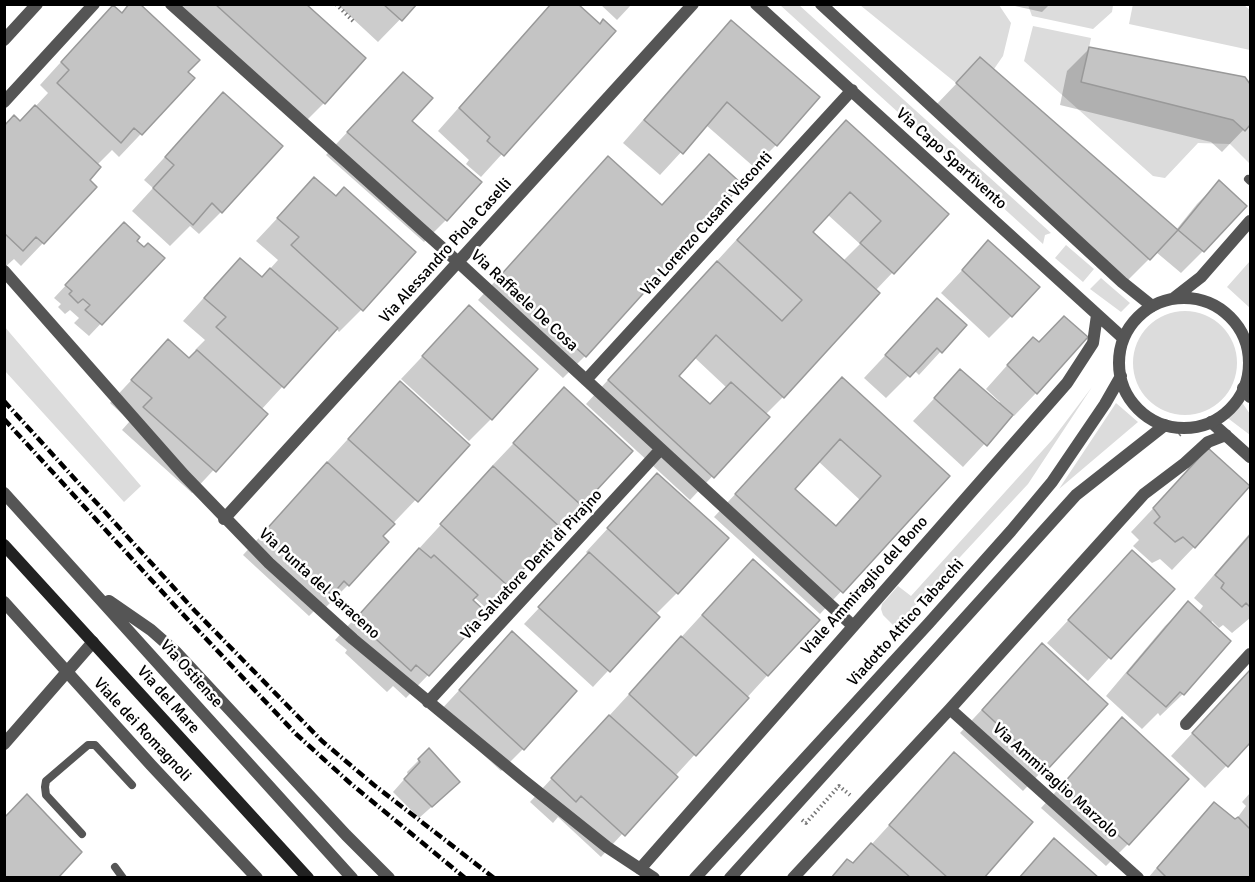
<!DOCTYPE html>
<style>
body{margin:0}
#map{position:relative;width:1255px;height:882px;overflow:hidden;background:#fff;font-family:Signika,sans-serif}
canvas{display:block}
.frame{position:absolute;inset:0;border:6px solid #000;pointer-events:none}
</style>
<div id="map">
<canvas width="1255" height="882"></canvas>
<div class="frame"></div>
</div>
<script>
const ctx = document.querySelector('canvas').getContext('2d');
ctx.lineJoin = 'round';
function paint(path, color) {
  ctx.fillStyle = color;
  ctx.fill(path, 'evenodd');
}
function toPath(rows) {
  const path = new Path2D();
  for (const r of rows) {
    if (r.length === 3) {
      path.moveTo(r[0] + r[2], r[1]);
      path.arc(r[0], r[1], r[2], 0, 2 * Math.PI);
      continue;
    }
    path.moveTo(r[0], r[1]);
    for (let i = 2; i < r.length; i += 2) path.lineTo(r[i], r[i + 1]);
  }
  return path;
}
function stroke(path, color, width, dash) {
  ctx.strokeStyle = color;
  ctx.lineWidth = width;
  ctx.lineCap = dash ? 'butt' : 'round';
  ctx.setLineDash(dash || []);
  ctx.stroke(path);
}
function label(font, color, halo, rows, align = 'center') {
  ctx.font = font + ' Signika,sans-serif';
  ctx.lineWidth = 5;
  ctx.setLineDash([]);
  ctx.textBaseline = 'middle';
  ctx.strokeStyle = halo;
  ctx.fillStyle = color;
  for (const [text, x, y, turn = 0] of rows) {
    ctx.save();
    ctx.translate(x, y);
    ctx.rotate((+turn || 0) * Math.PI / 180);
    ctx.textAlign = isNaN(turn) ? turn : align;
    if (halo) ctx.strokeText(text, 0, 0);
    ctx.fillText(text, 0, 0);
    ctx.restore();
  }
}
const green = toPath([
 [1133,4,1244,5,1250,10,1250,50,1129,24],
 [780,5,799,5,1051,233,1045,235,1043,244],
 [860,5,999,5,1011,23,1003,56,994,69,979,57,956,83],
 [1028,5,1113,5,1112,12,1093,29,1032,16],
 [1033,26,1091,38,1082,82,1233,120,1245,130,1250,125,1250,164,1230,144,1198,143,1165,178,1153,176,1024,61],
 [1066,245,1094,269,1083,282,1055,258],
 [1250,261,1250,308,1227,287],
 [1101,278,1130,303,1121,312,1090,289],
 [1185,363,52],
 [4,326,141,486,124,502,5,371],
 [1092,387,1028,484,895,627,883,615,881,609,882,604,898,586,911,596,1052,440],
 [1241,401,1250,414,1250,435,1225,416,1231,413],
 [1116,403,1138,422,1059,489]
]);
const shadow = toPath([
 [130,4,193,79,119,157,112,150,97,165,87,180,95,187,43,243,21,266,14,259,4,268,4,127,20,123,48,93,40,85,91,29,121,14],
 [168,4,304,4,324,103,302,125],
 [337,4,415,4,378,42],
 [600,4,632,4,617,20],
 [1006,4,1050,4,1042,12],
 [541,15,599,25,614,31,481,177,466,164,469,160,438,131],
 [731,22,776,145,754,167,706,125,660,175,623,143,709,44],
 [1089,49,1244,79,1250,85,1250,128,1248,125,1222,152,1211,142,1060,105,1067,71],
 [980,59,1176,230,1197,204,1219,182,1203,251,1181,273,1156,252,1127,281,935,106],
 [381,96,410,121,446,220,424,242,326,155],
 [201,117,221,212,199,234,190,226,170,246,132,211,153,188,144,180],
 [824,144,947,215,875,291,783,397,765,415,768,417,690,500,586,404],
 [827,214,860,244,843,261,811,232],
 [694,357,727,388,709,405,677,376],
 [608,158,661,206,585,356,563,378,478,300],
 [314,179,362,309,339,332,336,328,261,410,266,414,192,493,122,430,130,421,110,403,168,341,189,360,197,352,195,350,205,340,183,321,218,282,261,279,278,260,256,241],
 [112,236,135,241,162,259,89,336,74,323,79,318,70,310,65,314,58,307,61,304,54,298],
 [988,242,1011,316,989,338,941,293],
 [937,300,965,325,919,375,914,370,886,398,864,378],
 [469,307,491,419,469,441,401,379],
 [1086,337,1036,393,1014,416,1012,414,963,467,913,421,960,371,998,404,1000,402,986,389,1011,361,1038,344],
 [842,379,948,476,820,614,714,517],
 [818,461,860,500,835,528,792,489],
 [564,390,631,451,485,607,474,597,428,675,406,698,393,686,387,692,345,653,347,650,335,640,493,468,492,466],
 [378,406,468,445,381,536,348,585,326,607,322,603,309,616,243,555,328,463,327,462],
 [1208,450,1248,486,1194,547,1172,570,1160,559,1152,563,1133,546,1139,540,1131,532],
 [657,475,677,593,655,615,658,617,593,687,524,624,589,555,586,552],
 [1250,533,1250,618,1232,633,1223,625,1219,628,1212,621,1183,694,1160,716,1158,713,1142,729,1106,696,1165,626,1188,604,1198,613,1203,606,1194,598],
 [1132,552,1172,589,1088,681,1047,643],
 [731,583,818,620,601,857,558,817,553,823,530,802],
 [512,633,523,749,501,771,438,713],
 [1042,645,1106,704,1023,791,960,733],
 [1250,671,1250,741,1205,788,1171,756],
 [1122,719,1128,844,1106,866,1041,808],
 [429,750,446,794,419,818,393,792,408,775,407,772],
 [954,754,982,878,831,878,847,861,852,864,871,845],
 [1250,793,1250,878,1148,878,1192,826,1214,804,1235,821,1239,818,1238,817,1246,806,1242,802],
 [1054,840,1096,878,1018,878]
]);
const building = toPath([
 [129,4,140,4,200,60,188,72,195,78,142,135,134,128,121,143,57,83,69,70,61,62,113,5,122,13,129,4],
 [215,4,306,4,366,58,325,104,215,4],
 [383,4,417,4,402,21,383,4],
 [551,4,578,4,600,24,603,19,616,31,504,156,487,141,490,137,459,108,551,4],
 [731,20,820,97,777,146,727,102,683,154,644,120,731,20],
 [1089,47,1245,77,1250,84,1250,125,1245,131,1233,120,1081,82,1089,47],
 [980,57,1178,230,1150,260,956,83,980,57],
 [403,72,433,98,412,121,482,182,447,221,347,132,403,72],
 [223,92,283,146,222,213,212,203,193,225,153,188,174,165,165,157,223,92],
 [35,105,101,167,90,180,97,187,44,244,36,237,23,251,4,233,4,126,14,115,20,121,35,105],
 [846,120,949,214,894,274,860,243,881,221,850,192,813,232,880,293,784,398,716,335,679,376,710,404,731,382,770,417,714,478,608,380,717,261,782,321,802,300,737,240,846,120],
 [709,154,742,184,586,357,499,277,608,156,662,205,709,154],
 [314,177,336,196,344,187,416,252,363,311,291,245,299,237,277,218,314,177],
 [1219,180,1247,206,1204,252,1178,230,1219,180],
 [124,222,140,237,137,241,144,247,148,243,165,258,102,325,85,310,90,305,83,299,78,303,69,294,72,291,65,285,124,222],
 [988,240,1040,287,1012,317,962,270,988,240],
 [240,258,262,277,270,268,338,328,284,388,216,327,226,317,204,298,240,258],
 [937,298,967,325,942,353,937,348,910,377,885,355,937,298],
 [469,305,538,369,492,420,422,356,469,305],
 [1064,316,1088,337,1037,394,1007,365,1033,337,1039,342,1064,316],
 [168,339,189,358,197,350,268,414,216,472,143,407,152,398,131,380,168,339],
 [960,369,1013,415,987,446,934,398,960,369],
 [842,377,950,476,843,593,735,494,842,377],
 [840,439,881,476,836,526,795,489,840,439],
 [400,381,470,445,418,502,348,439,400,381],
 [564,387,633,451,582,506,513,443,564,387],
 [1208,448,1250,486,1195,548,1183,537,1175,542,1154,523,1160,517,1153,508,1208,448],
 [327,462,395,524,383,536,389,542,349,586,344,581,332,595,264,532,327,462],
 [493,466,561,528,508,586,440,524,493,466],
 [657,473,729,538,678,594,607,528,657,473],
 [1250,535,1250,607,1246,603,1242,607,1221,588,1224,583,1215,575,1250,535],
 [419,548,431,558,434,555,478,595,473,600,487,613,429,676,416,665,411,671,366,630,368,627,357,617,419,548],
 [1132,550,1175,589,1111,659,1068,620,1132,550],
 [589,552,660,617,610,672,538,607,589,552],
 [753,559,820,620,768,676,702,615,753,559],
 [1188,601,1231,641,1184,695,1180,692,1166,707,1127,673,1188,601],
 [512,631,577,691,524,750,459,690,512,631],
 [681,636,749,698,696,756,629,694,681,636],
 [1042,643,1108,704,1047,770,982,710,1042,643],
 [1250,670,1250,743,1228,767,1192,733,1250,670],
 [609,715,678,777,625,836,581,796,576,802,551,778,609,715],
 [1122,717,1189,779,1129,845,1062,785,1122,717],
 [429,748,460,782,432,807,404,779,420,762,418,759,429,748],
 [954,752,1033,822,984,878,948,878,889,825,954,752],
 [27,794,82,852,58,878,4,878,4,818,27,794],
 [1214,802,1235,819,1238,817,1250,829,1250,878,1167,878,1157,868,1214,802],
 [1054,838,1099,878,1019,878,1054,838],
 [871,843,911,878,831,878,847,859,853,863,871,843]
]);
const path = toPath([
 [336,4,353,21],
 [1179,435,1190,427],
 [802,820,806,823,839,786,850,795]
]);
const service = toPath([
 [1248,179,1250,181],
 [82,834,46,795,45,787,46,781,88,745,95,745,132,785],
 [115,867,123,878]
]);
const minor = toPath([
 [171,4,458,262,852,625],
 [756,4,1123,338],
 [821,4,1122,282,1152,306],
 [4,40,37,4],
 [4,102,94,4],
 [4,271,184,475,269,563,353,639,522,779,607,847,654,878],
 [586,380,852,90],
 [1243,388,1250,397],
 [1211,422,1250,457],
 [224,519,693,4],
 [4,602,151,765,257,878],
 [428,702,660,450],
 [950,709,1138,878],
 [1186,724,1250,654],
 [4,744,93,642],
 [640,869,1067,383,1093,343,1097,315],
 [793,878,950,709,1144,494,1185,463,1208,442,1226,435]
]);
const tertiary = toPath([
 [1174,298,1201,277,1250,221],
 [1184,363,65],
 [4,493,352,878],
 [109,601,151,630,176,652,346,835,389,878],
 [695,878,929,623,1011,531,1052,482,1105,404,1121,376],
 [730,878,1076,495,1165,425]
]);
const secondary = toPath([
 [4,545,308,878]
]);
const rail = toPath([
 [4,401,195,611,322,741,374,785,494,878],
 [4,419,178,609,296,734,350,783,465,878]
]);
const streetNames = [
 ["Via Capo Spartivento",951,159,42],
 ["Via Lorenzo Cusani Visconti",707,224,-48],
 ["Via Alessandro Piola Caselli",446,251,-48],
 ["Via Raffaele De Cosa",524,301,43],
 ["Via Salvatore Denti di Pirajno",532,565,-47],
 ["Via Punta del Saraceno",319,584,42],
 ["Viale Ammiraglio del Bono",865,586,-48],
 ["Viadotto Attico Tabacchi",906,623,-48],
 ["Via Ostiense",191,674,48],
 ["Via del Mare",168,700,48],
 ["Viale dei Romagnoli",142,730,47],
 ["Via Ammiraglio Marzolo",1055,781,42]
];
paint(green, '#dcdcdc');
paint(shadow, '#0003');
paint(building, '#c4c4c4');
stroke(building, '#999', 1.5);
stroke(path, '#777', 4, [1.5, 3]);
stroke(service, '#555', 8);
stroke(minor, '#555', 12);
stroke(tertiary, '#555', 12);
stroke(secondary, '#222', 12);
stroke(rail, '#000', 4.5, [9, 3, 1.5, 3]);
label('16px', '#000', '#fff', streetNames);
</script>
